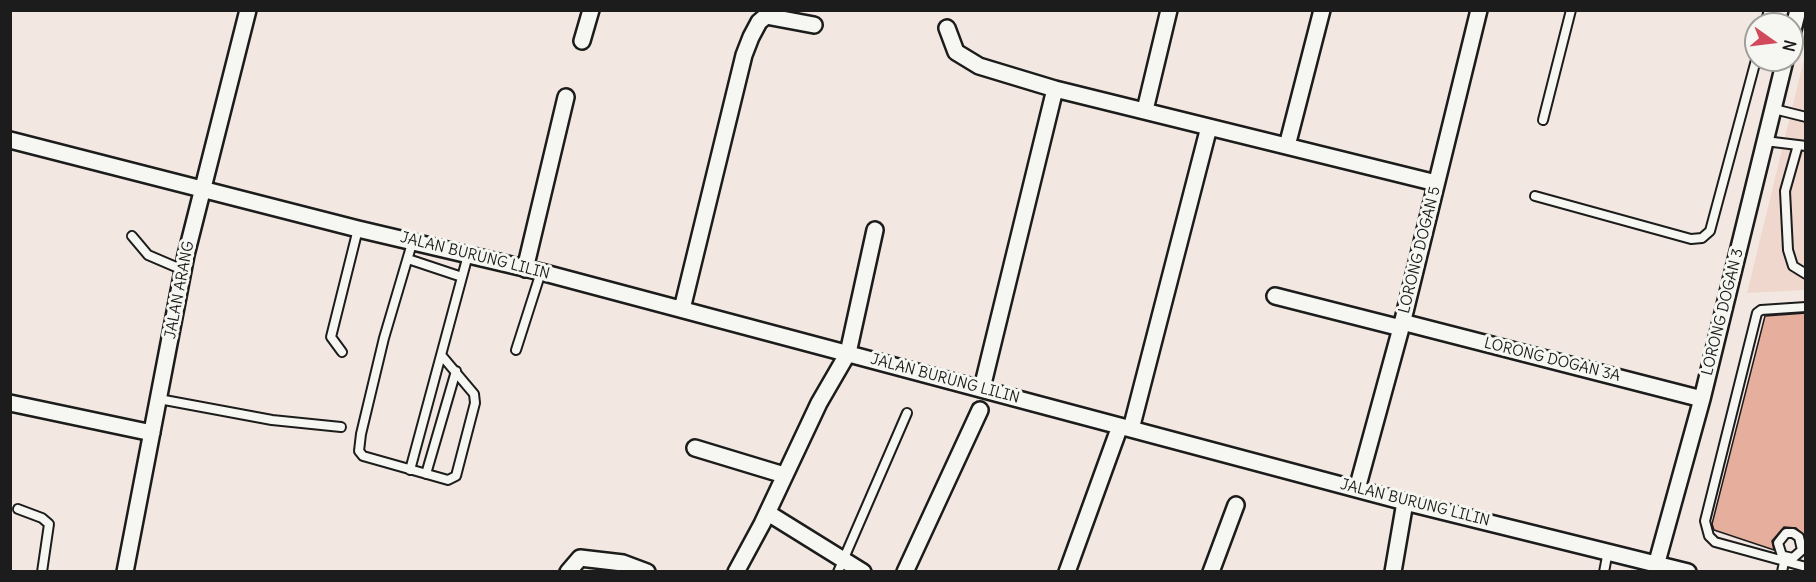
<!DOCTYPE html>
<style>
body{margin:0}
#map{position:relative;width:1816px;height:582px;overflow:hidden;background:#f3e8e1;font-family:Delius,sans-serif}
canvas{display:block}
.frame{position:absolute;inset:0;border:12px solid #1c1c1c;pointer-events:none}
.north{position:absolute;left:1744px;top:12px;width:60px;height:60px;box-sizing:border-box;background:#f6f6f2;border:2px solid #9f9f9c;border-radius:50%;rotate:104deg;font-size:16px;font-weight:700;line-height:24px;text-align:center;color:#1c1c1c}
.north::after{content:'';display:block;margin:auto;width:21px;height:27px;background:#d1495b;clip-path:polygon(50% 0,100% 100%,50% 72%,0 100%)}
</style>
<div id="map">
<canvas width="1816" height="582"></canvas>
<div class="frame"></div>
<div class="north">N</div>
</div>
<script>
const ctx = document.querySelector('canvas').getContext('2d');
ctx.lineJoin = 'round';
function paint(path, color) {
  ctx.fillStyle = color;
  ctx.fill(path, 'evenodd');
}
function toPath(rows) {
  const path = new Path2D();
  for (const r of rows) {
    path.moveTo(r[0], r[1]);
    for (let i = 2; i < r.length; i += 2) path.lineTo(r[i], r[i + 1]);
  }
  return path;
}
function stroke(path, color, width, dash) {
  ctx.strokeStyle = color;
  ctx.lineWidth = width;
  ctx.lineCap = dash ? 'butt' : 'round';
  ctx.setLineDash(dash || []);
  ctx.stroke(path);
}
function label(font, color, halo, rows, align = 'center') {
  ctx.font = font + ' Delius,sans-serif';
  ctx.lineWidth = 6;
  ctx.setLineDash([]);
  ctx.textBaseline = 'middle';
  ctx.strokeStyle = halo;
  ctx.fillStyle = color;
  for (const [text, x, y, turn = 0] of rows) {
    ctx.save();
    ctx.translate(x, y);
    ctx.rotate((+turn || 0) * Math.PI / 180);
    ctx.textAlign = isNaN(turn) ? turn : align;
    if (halo) ctx.strokeText(text, 0, 0);
    ctx.fillText(text, 0, 0);
    ctx.restore();
  }
}
const built = toPath([
 [1805,55,1805,290,1747,293]
]);
const building = toPath([
 [1806,313,1806,538,1796,528,1784,527,1772,541,1774,550,1714,530,1712,524,1765,316,1806,313]
]);
const lane = toPath([
 [1765,24,1769,10],
 [1774,109,1806,117],
 [1543,120,1571,10],
 [1765,141,1806,146],
 [1798,145,1785,191,1788,250,1793,266,1806,274],
 [1535,196,1691,239,1702,238,1710,231,1756,60],
 [132,236,148,255,183,270],
 [413,240,384,338,361,434,359,451,363,456,448,480,456,476,475,403,474,394,442,356],
 [408,259,462,277],
 [1806,307,1761,310,1757,313,1705,521,1709,536,1715,542,1806,567],
 [516,350,541,272],
 [342,352,331,337,358,229],
 [159,399,272,420,341,427],
 [410,470,468,255],
 [426,474,456,371],
 [18,509,42,518,49,524,42,572],
 [838,572,907,413],
 [1604,572,1608,551],
 [1782,572,1784,562,1778,543,1786,533,1793,533,1799,537,1802,550,1793,558,1784,556]
]);
const street = toPath([
 [947,28,956,52,979,66,1055,89,1436,183],
 [1792,34,1798,10],
 [582,41,591,10],
 [1145,110,1169,10],
 [10,140,358,229,541,272,1405,502,1688,572],
 [1287,146,1322,10],
 [525,269,566,97],
 [1275,296,1401,328],
 [682,309,744,55,751,37,759,22,766,16,814,25],
 [1402,322,1702,399],
 [982,388,1055,89],
 [10,403,152,433],
 [1131,429,1209,127],
 [695,448,784,475],
 [1357,489,1401,328,1479,10],
 [768,513,863,572],
 [1657,562,1702,399,1785,60],
 [125,572,186,255,248,10],
 [568,572,580,558,623,563,647,572],
 [736,572,762,524,819,403,848,353,875,230],
 [905,572,980,410],
 [1067,572,1120,426],
 [1211,572,1236,505],
 [1393,572,1405,502]
]);
const streetNames = [
 ["LORONG DOGAN 5",1420,250,-76],
 ["JALAN BURUNG LILIN",475,256,14],
 ["JALAN ARANG",180,290,-79],
 ["LORONG DOGAN 3",1723,312,-76],
 ["LORONG DOGAN 3A",1552,360,14],
 ["JALAN BURUNG LILIN",945,379,15],
 ["JALAN BURUNG LILIN",1415,503,14]
];
paint(built, '#efd7cd');
paint(building, '#e6ae9d');
stroke(building, '#1c1c1c', 1.5);
stroke(lane, '#1c1c1c', 12);
stroke(street, '#1c1c1c', 20);
stroke(lane, '#f6f6f2', 8);
stroke(street, '#f6f6f2', 15);
label('15px', '#1c1c1c', '#f6f6f2', streetNames);
</script>
